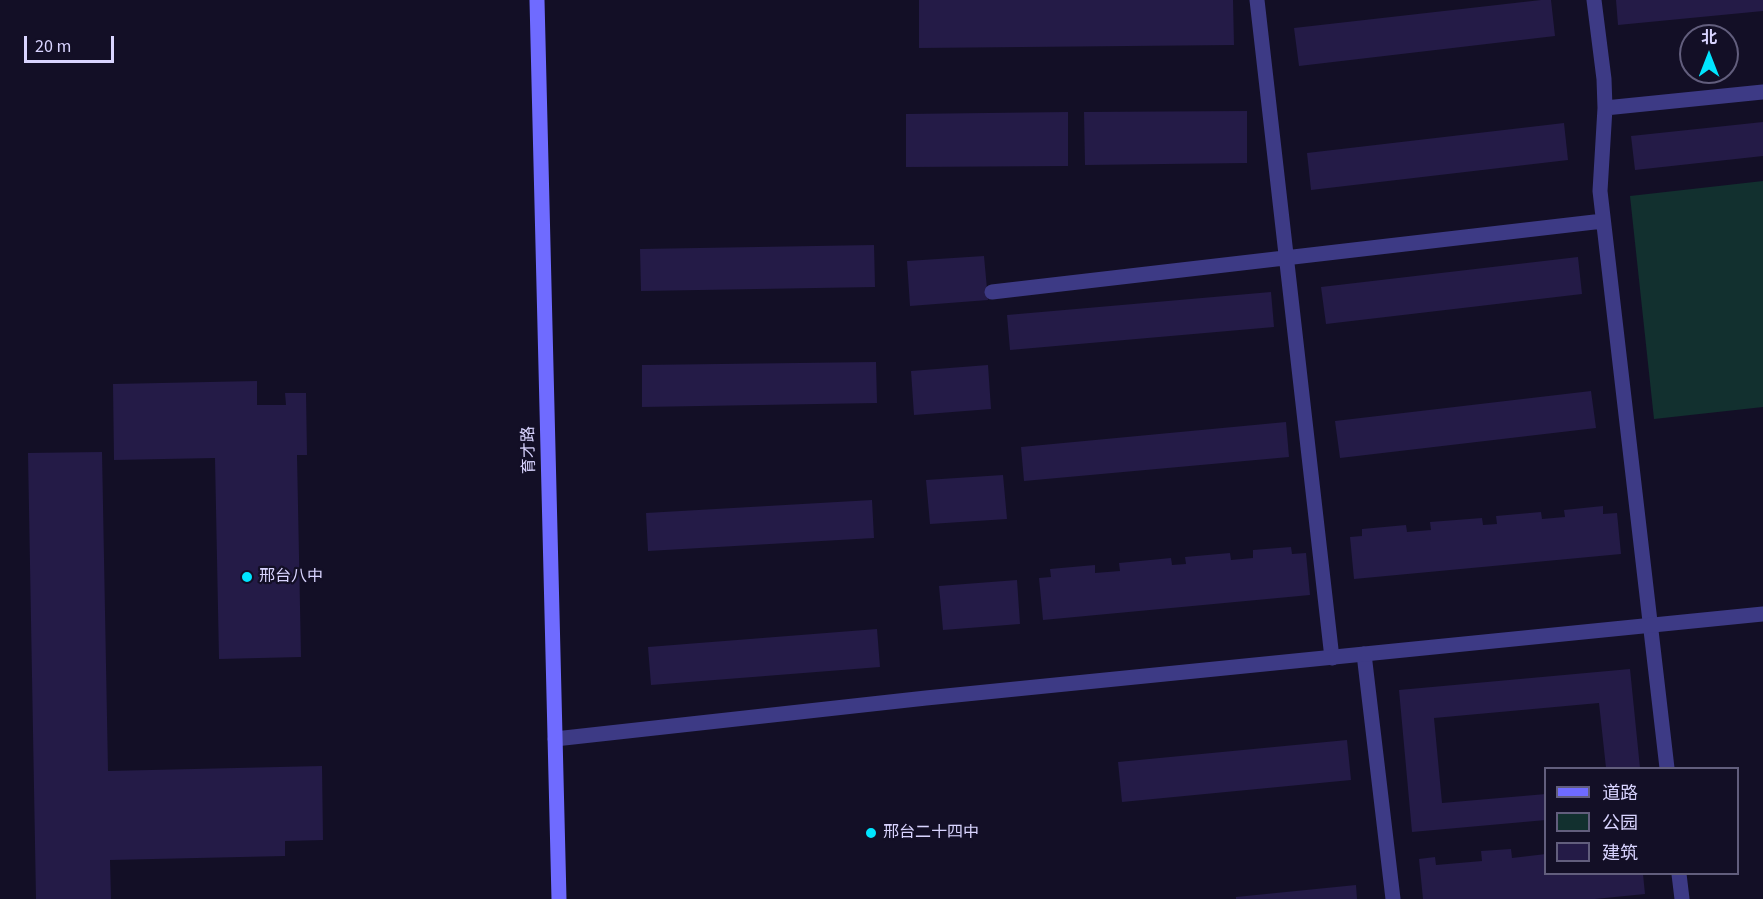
<!DOCTYPE html>
<meta charset="utf-8">
<style>
body{margin:0}
#map{position:relative;width:1763px;height:899px;overflow:hidden;background:#130f26;font-family:"Source Sans 3","Noto Sans SC",sans-serif}
canvas{display:block}
.legend{position:absolute;left:1544px;top:767px;width:195px;height:108px;box-sizing:border-box;background:#130f26;border:2px solid #625e7d;margin:0;padding:8px 10px;list-style:none;font-size:18px;color:#d9d4ff}
.legend li{display:flex;align-items:center;gap:12px;height:30px}
.legend b{width:30px;border:2px solid #625e7d}
.north{position:absolute;left:1679px;top:24px;width:60px;height:60px;box-sizing:border-box;background:#130f26;border:2px solid #625e7d;border-radius:50%;rotate:0deg;font-size:16px;font-weight:700;line-height:24px;text-align:center;color:#d9d4ff}
.north::after{content:'';display:block;margin:auto;width:21px;height:27px;background:#00e5ff;clip-path:polygon(50% 0,100% 100%,50% 72%,0 100%)}
.scale{position:absolute;left:24px;top:36px;width:90px;height:27px;box-sizing:border-box;border:3px solid #d9d4ff;border-top:0;padding-left:8px;font-size:18px;line-height:21px;white-space:nowrap;color:#d9d4ff;-webkit-text-stroke:4px #130f26;paint-order:stroke}
</style>
<div id="map">
<canvas width="1763" height="899"></canvas>
<ul class="legend">
<li><b style="height:8px;background:#6f6bff"></b>道路</li>
<li><b style="height:16px;background:#12302f"></b>公园</li>
<li><b style="height:16px;background:#241b47"></b>建筑</li>
</ul>
<div class="north">北</div>
<div class="scale">20 m</div>
</div>
<script>
const ctx = document.querySelector('canvas').getContext('2d');
ctx.lineJoin = 'round';
function paint(path, color) {
  ctx.fillStyle = color;
  ctx.fill(path, 'evenodd');
}
function toPath(rows) {
  const path = new Path2D();
  for (const r of rows) {
    path.moveTo(r[0], r[1]);
    for (let i = 2; i < r.length; i += 2) path.lineTo(r[i], r[i + 1]);
  }
  return path;
}
function stroke(path, color, width, dash) {
  ctx.strokeStyle = color;
  ctx.lineWidth = width;
  ctx.lineCap = dash ? 'butt' : 'round';
  ctx.setLineDash(dash || []);
  ctx.stroke(path);
}
function label(font, color, halo, rows, align = 'center') {
  ctx.font = font + ' "Source Sans 3","Noto Sans SC",sans-serif';
  ctx.lineWidth = 4.5;
  ctx.setLineDash([]);
  ctx.textBaseline = 'middle';
  ctx.strokeStyle = halo;
  ctx.fillStyle = color;
  for (const [text, x, y, turn = 0] of rows) {
    ctx.save();
    ctx.translate(x, y);
    ctx.rotate((+turn || 0) * Math.PI / 180);
    ctx.textAlign = isNaN(turn) ? turn : align;
    if (halo) ctx.strokeText(text, 0, 0);
    ctx.fillText(text, 0, 0);
    ctx.restore();
  }
}
const green = toPath([
 [1763,181,1763,407,1654,419,1630,196]
]);
const building = toPath([
 [919,0,1233,0,1234,45,919,48],
 [1541,0,1551,0,1555,36,1299,66,1294,28],
 [1616,0,1763,0,1763,11,1618,25],
 [1247,111,1247,163,1085,165,1084,112],
 [1068,112,1068,166,906,167,906,114],
 [1763,122,1763,156,1635,170,1631,136],
 [1564,123,1568,160,1311,190,1307,153],
 [874,245,875,287,641,291,640,249],
 [984,256,988,300,910,306,907,261],
 [1578,257,1582,294,1326,324,1321,287],
 [1271,292,1274,327,1010,350,1007,315],
 [876,362,877,403,642,407,642,365],
 [988,365,991,409,914,415,911,371],
 [257,381,257,405,286,405,285,393,306,393,307,455,297,455,301,657,219,659,215,458,114,460,113,384],
 [1591,391,1596,428,1340,458,1335,421],
 [1286,422,1289,457,1024,481,1021,447],
 [102,452,108,771,322,766,323,840,285,841,285,856,110,860,111,899,36,899,28,453],
 [1003,475,1007,519,930,524,926,480],
 [872,500,874,538,648,551,646,513],
 [1603,506,1603,514,1617,513,1621,554,1354,579,1350,537,1362,536,1362,529,1406,525,1407,532,1431,530,1430,522,1482,518,1483,525,1497,524,1496,516,1541,512,1542,519,1565,517,1564,510],
 [1291,547,1292,554,1306,553,1310,595,1043,620,1039,578,1051,577,1050,569,1095,565,1095,573,1120,571,1119,563,1171,558,1172,565,1186,564,1185,557,1230,553,1231,560,1253,558,1253,550],
 [1017,580,1020,624,943,630,939,586],
 [877,629,880,667,651,685,648,647],
 [1630,669,1640,768,1606,768,1599,703,1434,718,1442,803,1546,794,1546,820,1412,832,1399,690],
 [1347,740,1351,780,1122,802,1118,762],
 [1511,849,1512,858,1546,854,1546,874,1643,874,1645,894,1595,899,1423,899,1419,859,1435,857,1436,865,1482,861,1481,851],
 [1356,885,1357,899,1236,899,1236,897]
]);
const lane = toPath([
 [1257,0,1332,658],
 [1594,0,1604,79,1605,108,1600,191,1667,768],
 [1605,108,1763,92],
 [992,292,1603,221],
 [1364,654,1393,899],
 [1679,874,1682,899]
]);
const street = toPath([
 [555,739,926,698,1763,614]
]);
const secondary = toPath([
 [537,0,559,899]
]);
const markers = [
 [247,577,6,"#00e5ff"],
 [871,833,6,"#00e5ff"]
];
const streetNames = [
 ["育才路",530,450,-91]
];
const poiNames = [
 ["邢台八中",259,577],
 ["邢台二十四中",883,833]
];
paint(green, '#12302f');
paint(building, '#241b47');
stroke(lane, '#3d3a85', 15);
stroke(street, '#3d3a85', 15);
stroke(secondary, '#6f6bff', 15);
for (const [x, y, r, color] of markers) {
  const dot = new Path2D();
  dot.arc(x, y, r, 0, 2 * Math.PI);
  ctx.fillStyle = color;
  ctx.fill(dot);
  stroke(dot, '#130f26', 2);
}
label('16px', '#d9d4ff', '#130f26', streetNames);
label('16px', '#d9d4ff', '#130f26', poiNames, 'left');
</script>
